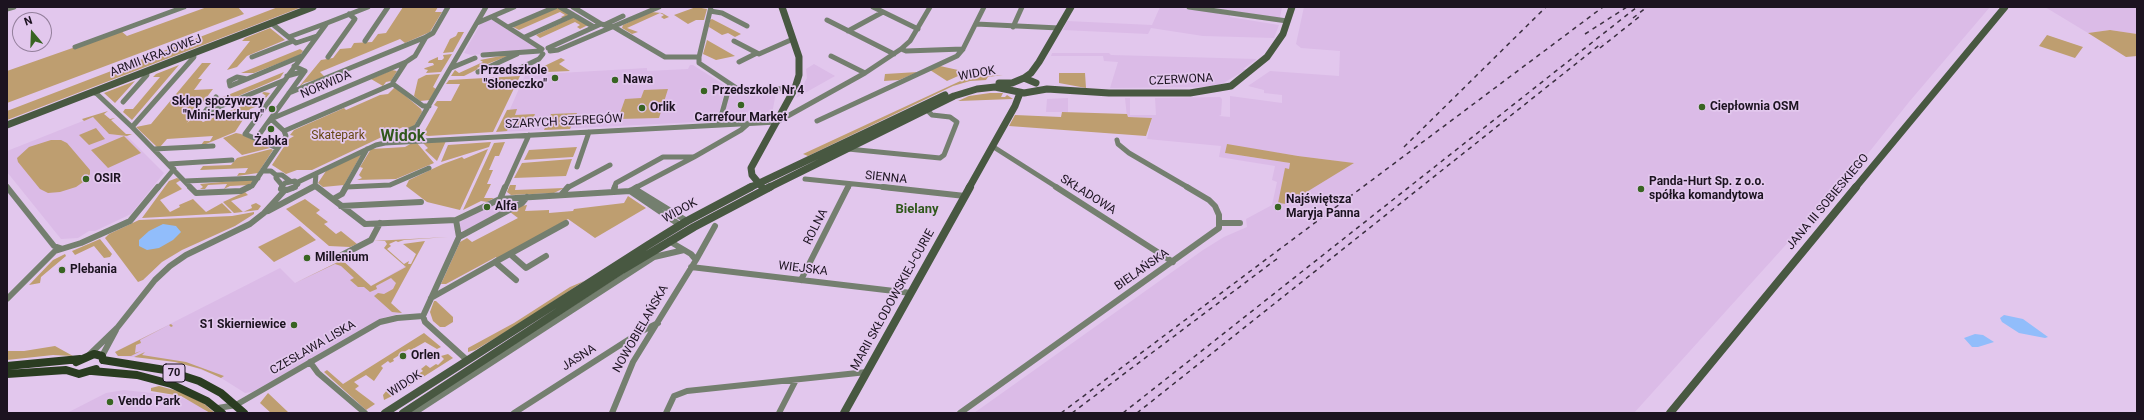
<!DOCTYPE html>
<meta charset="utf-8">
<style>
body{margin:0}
#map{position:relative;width:2144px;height:420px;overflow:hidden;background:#e2c7ed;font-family:Roboto,sans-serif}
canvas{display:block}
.frame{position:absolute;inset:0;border:8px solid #1c1320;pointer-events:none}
.north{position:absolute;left:12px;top:12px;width:40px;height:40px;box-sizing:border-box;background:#e2c7ed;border:1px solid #937f9b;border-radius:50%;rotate:341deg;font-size:11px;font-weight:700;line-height:16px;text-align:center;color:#1c1320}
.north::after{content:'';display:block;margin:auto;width:14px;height:18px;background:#386422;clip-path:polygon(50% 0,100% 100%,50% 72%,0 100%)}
</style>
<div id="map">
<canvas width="2144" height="420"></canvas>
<div class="frame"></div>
<div class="north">N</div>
</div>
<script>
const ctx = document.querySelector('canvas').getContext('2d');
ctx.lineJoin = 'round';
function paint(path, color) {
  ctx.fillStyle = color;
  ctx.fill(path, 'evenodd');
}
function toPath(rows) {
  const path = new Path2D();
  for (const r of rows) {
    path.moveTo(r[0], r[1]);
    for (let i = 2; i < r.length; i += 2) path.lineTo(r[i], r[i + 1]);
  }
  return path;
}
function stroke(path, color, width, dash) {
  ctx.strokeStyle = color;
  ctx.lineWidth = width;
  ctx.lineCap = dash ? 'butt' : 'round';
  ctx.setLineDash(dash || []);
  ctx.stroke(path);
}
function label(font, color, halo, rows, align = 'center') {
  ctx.font = font + ' Roboto,sans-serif';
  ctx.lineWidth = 3.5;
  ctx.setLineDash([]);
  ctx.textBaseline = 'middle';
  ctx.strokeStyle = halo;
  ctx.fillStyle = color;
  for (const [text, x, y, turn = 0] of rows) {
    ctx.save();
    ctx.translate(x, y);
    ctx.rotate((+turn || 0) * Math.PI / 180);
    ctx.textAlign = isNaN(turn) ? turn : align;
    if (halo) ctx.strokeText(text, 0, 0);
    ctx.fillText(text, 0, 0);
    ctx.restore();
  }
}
const built = toPath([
 [1160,7,1175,7,1230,15,1230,17,1279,25,1274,38,1203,36,1151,28,1148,34,1063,30,1067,21,1152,25],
 [1208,7,1282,7,1280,18],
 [1304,7,1990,7,1909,102,1866,156,1634,413,974,413,1203,250,1224,237,1247,227,1246,219,1272,205,1277,182,1272,180,1275,166,1219,157,1221,146,1147,139,1152,118,1127,117,1125,98,1130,98,1130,115,1156,115,1155,98,1220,97,1222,99,1221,115,1219,116,1230,117,1230,96,1282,103,1282,95,1264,93,1264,90,1248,86,1270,71,1339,76,1340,51,1301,48,1296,44],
 [1227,145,1298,156,1353,163,1279,203,1285,169,1289,169,1290,163,1225,153],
 [2045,7,2137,7,2137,34,2110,30,2088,33],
 [491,19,537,48,535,50,471,55,464,53,481,23],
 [1052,53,1109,53,1111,55,1257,59,1243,69,1247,69,1220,85,1212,87,1113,88,1110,88,1118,62,1104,61,1103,56,1051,56],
 [814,64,835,76,796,98,807,78,806,69],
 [690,65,693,65,726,86,717,121,500,132,525,75,647,68,647,71,688,69],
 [776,92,771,120,722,122,729,95],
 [1068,98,1068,112,1046,112,1047,99],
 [93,117,109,134,126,135,164,173,131,214,95,231,89,231,78,238,61,239,7,172,7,151],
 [519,199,518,203,466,230,460,230,459,224,465,218,499,200],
 [342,260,371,286,404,267,404,265,409,269,391,304,402,313,386,317,252,392,245,393,218,376,187,365,161,359,118,356,115,352,280,268,295,283],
 [124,390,178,396,199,405,208,413,67,413,106,393]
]);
const green = toPath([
 [207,7,238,7,244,14,7,103,7,71,121,31,127,36],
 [278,7,302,7,7,120,7,111],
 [403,7,438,7,435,12,442,12,430,32,405,43,400,39,320,72,325,77,304,83,298,88,321,60,333,58,340,49,351,48,354,43,372,42,378,34,386,33],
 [556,7,570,14,564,19,561,17,565,15,560,12,519,30,513,27],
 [696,7,707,9,704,20,696,20,688,24,674,15],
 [651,12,662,13,669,17,664,19,661,17,664,15,660,13,627,28,638,32,632,34,622,28,623,25],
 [574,17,588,25,580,29,577,27,580,25,575,22,540,38,536,35],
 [712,19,741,34,735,37,728,33,722,35,709,27,710,20],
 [270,28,285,40,247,56,237,67,227,70,250,41,242,41,245,38],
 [2110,30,2137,34,2137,56,2126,57,2088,33],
 [458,32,464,32,453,52,443,53,450,39,456,36],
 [2047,35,2083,47,2075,58,2039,46],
 [707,40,735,56,716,60,703,54],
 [300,49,303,51,300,55,254,73,241,73],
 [452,54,441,72,426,73,428,70,424,69,425,68,434,65,433,63,428,63,429,61,438,57,438,60,442,60,444,58,443,55],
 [506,55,508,56,477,68,478,69,464,76,451,76,455,70,459,73,483,62,480,60],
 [561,58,565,60,559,64,570,71,525,73,528,66,536,70],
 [202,63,211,63,198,79,202,79,194,90,213,89,187,123,192,119,199,119,203,122,266,96,262,93,264,92,270,93,260,105,250,109,235,132,206,144,201,145,204,141,210,141,213,136,167,139,160,147,157,147,136,127,151,124],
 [179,65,132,120,123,112,125,109,133,109,160,77,153,77,156,74],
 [940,66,967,72,947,81,930,70],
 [392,70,397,71,391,81,386,82,383,86,371,79],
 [284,72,280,78,236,97,223,97],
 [918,72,899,80,884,81,885,74],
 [1059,73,1085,73,1086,88,1059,83],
 [440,74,433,87,436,89,430,100,420,101,414,96,418,79,426,75],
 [1003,75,988,77,986,80,970,81,953,86,808,156,803,154,969,77],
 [520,76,493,132,428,136,423,134,438,107,434,105,437,101,451,101,460,84,446,84,449,80],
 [135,81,115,103,104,93],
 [395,87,421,109,422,112,414,126,407,129,403,127,312,170,297,170,286,174,272,165,289,139,294,136,290,135,294,130,344,108,346,110,380,95,388,94],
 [668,89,659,118,618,119,625,99,641,98,644,90],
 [990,93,1003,93,1001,97,1005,97,1007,95,1013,99,958,101,969,96],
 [517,109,515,115,535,114,530,126,509,127,507,131,496,132,507,110],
 [108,111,104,114,110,119,115,118,111,120,126,134,132,134,127,136,109,134,93,117,84,121,82,119],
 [1062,112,1127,114,1128,117,1152,118,1146,136,1009,126,1015,115,1061,117],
 [577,113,570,129,544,130,551,114],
 [96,128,105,139,89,145,79,135],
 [236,133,241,134,270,148,242,155,223,138],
 [124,136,141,153,108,168,91,150],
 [51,140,61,140,67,143,90,170,90,174,86,180,76,187,60,192,48,193,40,189,18,162,17,158,29,147],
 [446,141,437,161,425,150,428,148,423,143],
 [491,142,489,147,441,162,448,145],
 [505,142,499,156,495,156,489,170,493,170,487,184,491,184,484,198,494,198,487,202,481,201,463,210,494,143],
 [412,143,417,143,434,163,396,179,357,180,362,178,359,175,363,168,360,167,371,149,405,147],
 [1227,144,1298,156,1354,163,1287,204,1278,203,1285,168,1289,169,1290,163,1225,153],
 [577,147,573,157,524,160,529,150],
 [271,149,273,150,258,173,237,176,239,173,245,173,248,168,200,170,203,166,231,165,237,158],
 [488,149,460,210,427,202,406,186,409,180,443,164,462,157,464,159],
 [362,153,344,185,323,187,318,183,326,171],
 [572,159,566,176,514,178,522,163],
 [177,178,181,180,176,183,182,189,160,200,170,212,180,207,179,205,193,199,206,212,222,203,232,213,142,218,169,181],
 [255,179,250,185,230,186,224,189,227,184,208,185,205,189,200,189,203,187,200,184],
 [510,185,516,185,515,190,564,188,554,193,511,195,507,192],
 [245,192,248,195,231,201,243,212,252,208,251,205,256,203,261,206,258,210,234,213,223,202],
 [628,196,646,208,595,238,568,219,497,259,496,257,446,284,441,284,460,242,467,238,472,242,518,218,510,212,521,206,527,205,525,211,549,210,549,213,573,211,574,209,624,203],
 [305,199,320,210,316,213,328,222,324,224,336,234,341,231,357,244,350,247,329,246,286,209],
 [254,212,254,214,235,226,182,250,162,262,143,280,138,282,105,238,109,234,139,220,232,216],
 [300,226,316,240,274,262,258,247],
 [448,237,404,240,398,242,396,241,389,244,391,246,387,249,404,264,409,261,408,264,411,264,416,254,403,244,425,241,391,303,402,313,392,312,374,296,378,293,384,294,393,289,396,283,391,278,376,286,377,289,370,292,364,287,358,287,350,280,354,278,341,266,335,264,295,283,342,260,371,286,406,267,384,248,387,244,385,241,373,241],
 [100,239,112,254,110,257,104,258,94,246,75,255,72,251],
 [65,254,66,256,41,277,40,283,29,285,53,260],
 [584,281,516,326,475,350,468,352,468,348,514,323,570,287],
 [434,301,436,301,453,317,453,322,445,327,440,327,433,321,430,312],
 [171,324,173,326,171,327,169,325,140,340,141,343,136,345,135,353,141,351,131,356,118,356,115,352],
 [424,333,441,347,437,349,425,342,411,350,409,349,393,359,394,361,390,363,388,361,381,366,383,368,374,381,366,375,354,382,359,386,355,389,375,404,366,410,324,372,327,370,343,384],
 [55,346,73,356,53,355,7,360,7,351,24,351],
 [145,352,142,355,186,362,224,376,221,378,201,369,175,362,134,357],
 [448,354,453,358,398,393,384,400,383,395,387,390,399,383,402,385,407,382,410,383,417,378,415,376,423,371,421,369,426,365,430,368,436,364,438,365,444,359,441,356],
 [159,386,178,391,203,403,215,413,210,413,181,396,151,391,151,388],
 [268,393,288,412,271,413,260,403]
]);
const water = toPath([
 [163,224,176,226,181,232,173,240,159,248,147,250,139,246,139,240,149,231],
 [2004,315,2023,319,2048,337,2045,338,2019,333,2002,322,2000,318],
 [1975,334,1983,335,1994,342,1978,347,1972,347,1964,338]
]);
const streetFar1 = toPath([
 [560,7,594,27],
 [573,7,601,24,614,27,665,57,699,57,699,63,741,91,795,88],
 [873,7,918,29],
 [1189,7,1287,21],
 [7,9,14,7],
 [710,11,722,13,747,26],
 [492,17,542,49],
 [827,20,894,54],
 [271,23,296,43,317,36],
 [477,23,514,7],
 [976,24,1059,28],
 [604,25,623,16],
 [508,27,555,7],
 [1013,27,1022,7],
 [848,31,883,12],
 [289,37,327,23],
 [525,37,574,15],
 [365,41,388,7],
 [734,41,759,54,793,39],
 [75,47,184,7],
 [548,48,601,24],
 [901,49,906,51,963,49],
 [550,51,558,50,659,7],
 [483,55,540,51],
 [831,56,865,73],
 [252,57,293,41],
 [328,57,355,19,349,14],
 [699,57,711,7],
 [739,62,757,53],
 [451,68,475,58],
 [516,70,539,59,543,54],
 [478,72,517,54],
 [287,76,305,71],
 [237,77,247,79,230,86,229,81,237,77],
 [247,79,302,56],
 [92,92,97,94,132,127,191,188],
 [289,93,426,37],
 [216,97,204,113,285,80],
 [123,102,147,75,145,72],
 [429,106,423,106,393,84,393,82,406,62,415,56,426,37,433,33,448,7],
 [271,119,406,62],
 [817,121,957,56,963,49,984,7],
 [719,124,730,84],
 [132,127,194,57,192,54],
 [284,131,393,84],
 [256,139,305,71,294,66],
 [1117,140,1118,144,1129,153,1189,188],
 [385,141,416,127],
 [408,141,486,7],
 [992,146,1058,188],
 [277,148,245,134,327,23,368,7],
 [154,149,213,146],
 [848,149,940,158,944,155,957,122,950,117,932,115,927,110],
 [169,164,232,160],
 [577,167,589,132],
 [263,171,271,171,276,175],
 [316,174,315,186,318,188],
 [805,179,893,188],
 [185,181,258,178],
 [298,182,376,145,385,143,777,122,865,73,901,49,910,41,930,7],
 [282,185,276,178,276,175,282,175,290,181],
 [7,187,8,188],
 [346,187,390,185,429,168],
 [158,188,174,169],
 [247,188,252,186,286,136,284,131,271,119],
 [281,188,285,183,295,181,298,184,293,188],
 [311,188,315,186],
 [345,188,367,149],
 [505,188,529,135],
 [567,188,610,165],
 [614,188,616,183,663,157,693,157],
 [635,188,694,157,741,130,749,123],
 [848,188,850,184]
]);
const street = toPath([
 [7,187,54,246,60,248],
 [190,187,196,193,241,191,249,187],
 [282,187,281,189,287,190,295,187],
 [317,187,365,224,456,220,500,199,630,191,637,187],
 [883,187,965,196],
 [1056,187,1173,262],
 [635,189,687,221],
 [630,191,680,225],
 [613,192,615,187],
 [561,195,568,187],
 [333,199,342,194,346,187],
 [500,199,505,187],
 [341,206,421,202],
 [268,211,313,187],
 [456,220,459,237,423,316,425,322,467,360],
 [1221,223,1240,223],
 [459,237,522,203,527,197],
 [510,254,526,268,546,256],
 [336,258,371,240,380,223],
 [696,260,715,226],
 [495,262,566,223],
 [691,267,911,293],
 [801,280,848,187],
 [431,298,495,262,516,280],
 [7,299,55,251,81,243,130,221,158,187],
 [89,355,117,328,155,280,170,266,186,255,250,224,264,213,285,190],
 [102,356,116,330],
 [310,362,318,373,365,413],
 [218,408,236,405,380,322,397,318,423,316],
 [414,413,654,257,684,250],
 [514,413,642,331,658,323],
 [612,413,633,362,696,260,691,254,669,241],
 [666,413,674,396,687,391,867,372],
 [779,413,796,380],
 [960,413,1219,228,1219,215,1215,206,1209,200,1187,187]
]);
const secondaryFar1 = toPath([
 [1024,78,1031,73,1039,62,1071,7],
 [999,83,1012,83,1024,78,1036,83],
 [7,125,313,7],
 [762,187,752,175,751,168,795,88,799,75,799,57,782,7],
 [749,188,945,95],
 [768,188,954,96,977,89,995,87,1024,93,1047,89,1109,93,1190,93,1231,86,1267,57,1283,34,1292,7],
 [969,188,1015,106,1020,93],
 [1855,188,2005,7]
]);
const secondary = toPath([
 [385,413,648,245,687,221,751,187],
 [403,413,622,270,694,227,770,187],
 [844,413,970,187],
 [1670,413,1856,187]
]);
const primary = toPath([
 [103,360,165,370,199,381,221,393,244,413],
 [76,362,94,354,102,356,103,360],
 [7,366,80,359],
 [92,371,137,375,171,384,207,401,222,413],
 [7,374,66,370,79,374,96,369]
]);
const rail = toPath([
 [1633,18,1647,7],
 [1585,34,1627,7],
 [1600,48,1639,17],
 [1404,147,1546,7],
 [1061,413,1603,7],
 [1072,413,1278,258],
 [1123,413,1637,7],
 [1137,413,1602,43]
]);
const markers = [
 [555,78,4,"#386422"],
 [615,80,4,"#386422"],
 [704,91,4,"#386422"],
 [741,105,4,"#386422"],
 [1702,107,4,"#386422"],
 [642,108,4,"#386422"],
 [272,109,4,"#386422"],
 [271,129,4,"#386422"],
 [86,179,4,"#386422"],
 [1641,189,4,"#386422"],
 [487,207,4,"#386422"],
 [1278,207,4,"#386422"],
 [307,258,4,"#386422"],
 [62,270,4,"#386422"],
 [294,325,4,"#386422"],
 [403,356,4,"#386422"],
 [110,402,4,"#386422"]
];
const shields = [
 [174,373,22]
];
const shieldNames = [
 ["70",174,373]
];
const streetNames = [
 ["ARMII KRAJOWEJ",156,56,-21],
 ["WIDOK",977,74,-10],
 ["CZERWONA",1181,80,-3],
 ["NORWIDA",326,85,-23],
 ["SZARYCH SZEREGÓW",564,122,-3],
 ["SIENNA",886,178,6],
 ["SKŁADOWA",1088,195,32],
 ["JANA III SOBIESKIEGO",1828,202,-50],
 ["WIDOK",680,211,-29],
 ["ROLNA",816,227,-63],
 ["WIEJSKA",803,269,7],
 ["BIELAŃSKA",1142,270,-35],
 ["MARII SKŁODOWSKIEJ-CURIE",893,300,-61],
 ["NOWOBIELAŃSKA",641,329,-60],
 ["CZESŁAWA LISKA",313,348,-30],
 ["JASNA",579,358,-33],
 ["WIDOK",405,384,-33]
];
const poiNames = [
 ["Przedszkole",547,71,"right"],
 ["\"Słoneczko\"",547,85,"right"],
 ["Nawa",623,80],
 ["Przedszkole Nr 4",712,91],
 ["Sklep spożywczy",264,102,"right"],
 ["\"Mini-Merkury\"",264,116,"right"],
 ["Ciepłownia OSM",1710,107],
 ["Orlik",650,108],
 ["Carrefour Market",741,118,"center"],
 ["Żabka",271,142,"center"],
 ["OSIR",94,179],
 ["Panda-Hurt Sp. z o.o.",1649,182],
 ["spółka komandytowa",1649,196],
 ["Najświętsza",1286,200],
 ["Maryja Panna",1286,214],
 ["Alfa",495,207],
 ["Millenium",315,258],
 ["Plebania",70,270],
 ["S1 Skierniewice",286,325,"right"],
 ["Orlen",411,356],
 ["Vendo Park",118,402]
];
const parkNames = [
 ["Skatepark",338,136]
];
const neighbourhoodNames = [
 ["Bielany",917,210]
];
const districtNames = [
 ["Widok",403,137]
];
paint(built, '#dbbbe7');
paint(green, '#be9e70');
paint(water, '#91bdfb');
stroke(streetFar1, '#747f6f', 5);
stroke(street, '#747f6f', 6);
stroke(secondaryFar1, '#485841', 7);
stroke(secondary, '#485841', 8);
stroke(primary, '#2a3c21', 8);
stroke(rail, '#3b2f40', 1.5, [4.5, 4.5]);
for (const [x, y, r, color] of markers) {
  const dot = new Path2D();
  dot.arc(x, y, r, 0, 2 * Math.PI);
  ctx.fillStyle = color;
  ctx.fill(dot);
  stroke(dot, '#e2c7ed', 1.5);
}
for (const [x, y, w] of shields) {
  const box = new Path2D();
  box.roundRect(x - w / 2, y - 9, w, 18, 3);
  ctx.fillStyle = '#e2c7ed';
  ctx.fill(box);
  stroke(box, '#1c1320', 1);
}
label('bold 11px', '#1c1320', null, shieldNames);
label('12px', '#1c1320', '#e2c7ed', streetNames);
label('bold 12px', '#1c1320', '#e2c7ed', poiNames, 'left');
label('12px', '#664814', '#e2c7ed', parkNames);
label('bold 13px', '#30581c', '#e2c7ed', neighbourhoodNames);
label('bold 16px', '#30581c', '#e2c7ed', districtNames);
</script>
